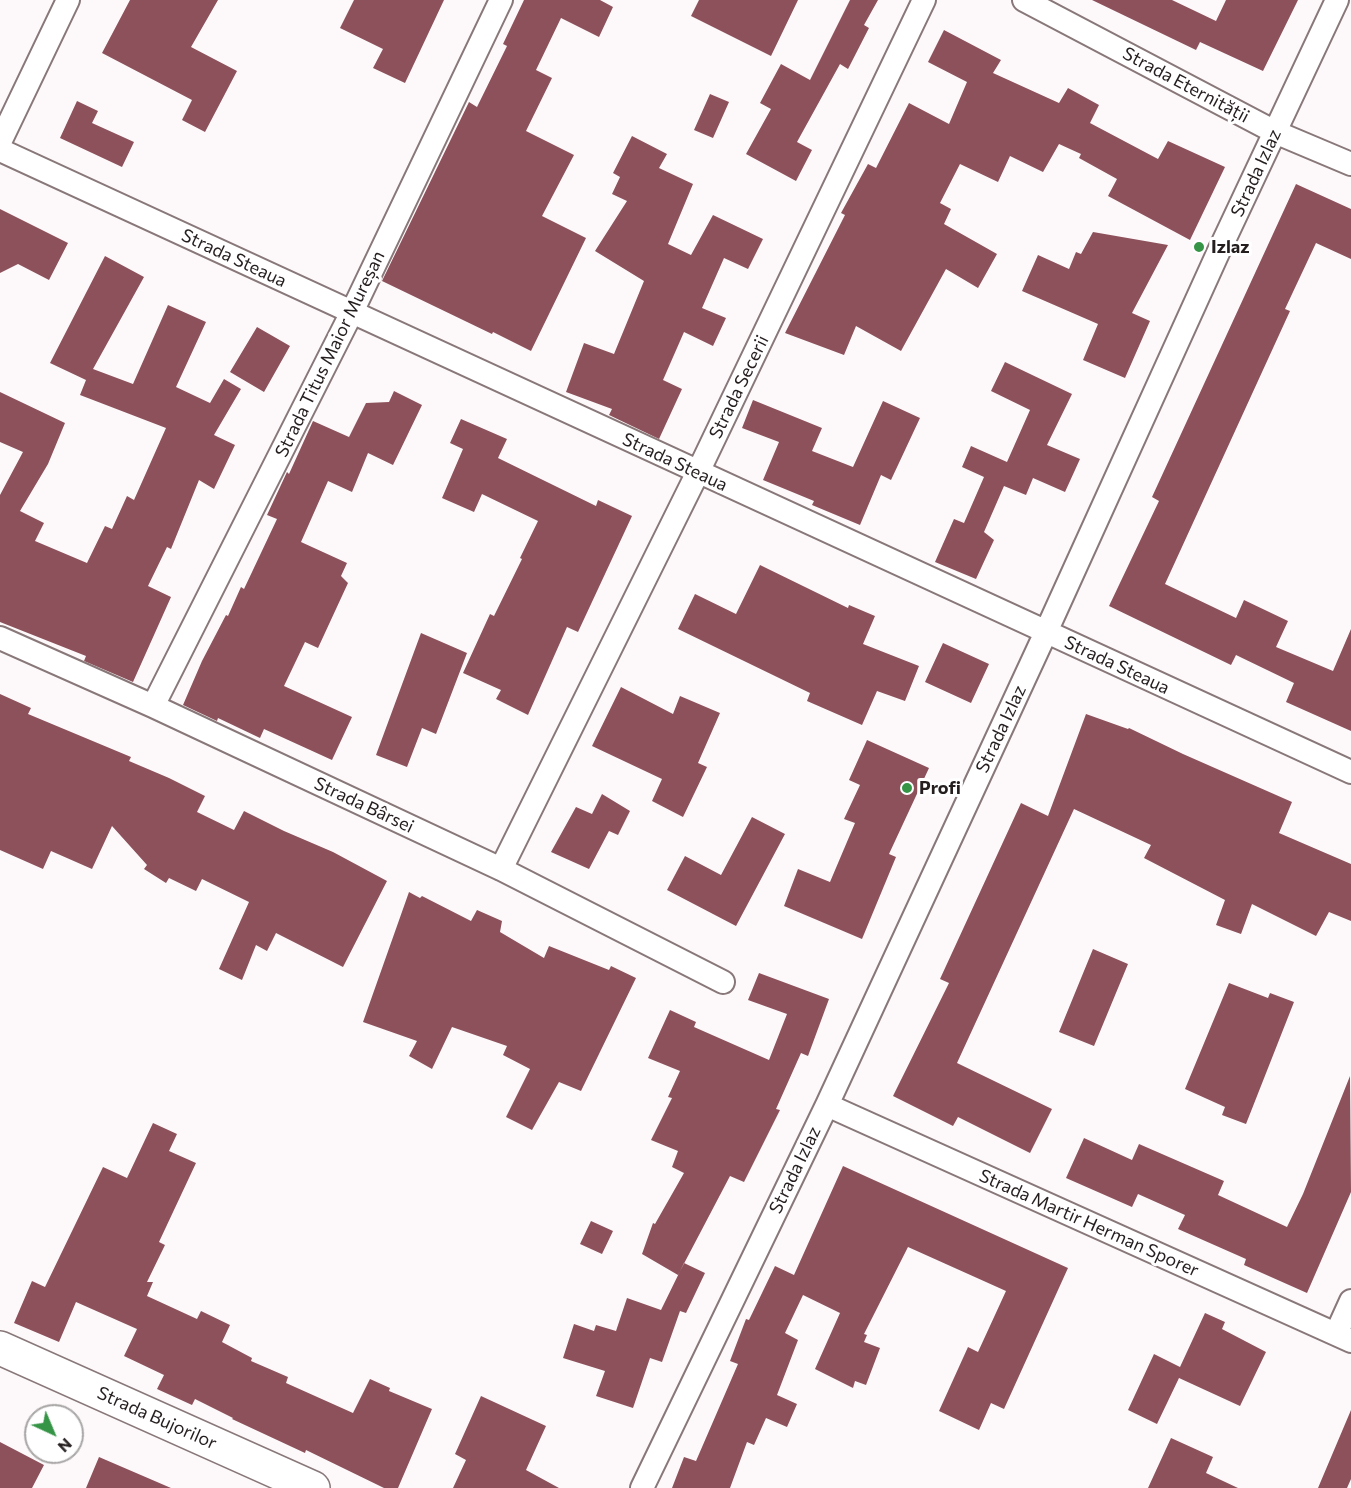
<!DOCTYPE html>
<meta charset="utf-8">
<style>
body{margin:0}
#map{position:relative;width:1351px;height:1488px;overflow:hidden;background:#fdf9fa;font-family:Commissioner,sans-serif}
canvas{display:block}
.north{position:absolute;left:24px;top:1404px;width:60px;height:60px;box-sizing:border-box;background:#fff;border:2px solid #a8a5a5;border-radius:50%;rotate:136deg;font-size:16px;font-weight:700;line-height:24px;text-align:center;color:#251e1f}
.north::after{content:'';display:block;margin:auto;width:21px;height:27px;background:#369447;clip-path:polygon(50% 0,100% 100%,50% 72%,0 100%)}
</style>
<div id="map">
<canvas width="1351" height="1488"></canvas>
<div class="north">N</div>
</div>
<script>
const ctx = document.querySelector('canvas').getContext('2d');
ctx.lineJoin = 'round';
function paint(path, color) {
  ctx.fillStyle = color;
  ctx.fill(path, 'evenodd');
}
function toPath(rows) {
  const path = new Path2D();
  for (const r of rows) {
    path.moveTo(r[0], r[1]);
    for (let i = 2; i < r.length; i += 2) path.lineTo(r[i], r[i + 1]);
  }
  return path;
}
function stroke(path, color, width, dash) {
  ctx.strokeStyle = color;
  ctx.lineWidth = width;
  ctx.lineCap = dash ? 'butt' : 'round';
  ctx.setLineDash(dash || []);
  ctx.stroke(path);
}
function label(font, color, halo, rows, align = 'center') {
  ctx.font = font + ' Commissioner,sans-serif';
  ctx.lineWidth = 6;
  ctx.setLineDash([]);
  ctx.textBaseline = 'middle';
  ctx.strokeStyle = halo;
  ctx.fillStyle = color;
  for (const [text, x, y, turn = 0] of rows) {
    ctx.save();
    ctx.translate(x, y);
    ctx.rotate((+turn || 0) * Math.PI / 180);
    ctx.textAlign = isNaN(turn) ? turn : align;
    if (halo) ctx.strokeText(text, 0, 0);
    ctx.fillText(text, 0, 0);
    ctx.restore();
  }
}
const building = toPath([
 [130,0,218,0,191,47,237,71,205,132,182,120,192,100,102,53],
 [354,0,444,0,405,83,373,68,383,49,340,28],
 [524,0,600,0,613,7,599,37,561,18,536,70,552,78,526,131,574,155,542,216,586,238,531,351,493,332,492,334,382,281,469,102,477,107,507,46,503,44],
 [699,0,798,0,771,56,691,16],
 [850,0,878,0,864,25,869,28,848,69,840,64,797,142,812,150,796,181,746,154,771,109,760,103,781,64,810,80],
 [1092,0,1172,0,1216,21,1226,0,1298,0,1263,71,1200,42,1196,50],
 [944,30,1001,60,993,73,1059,103,1068,88,1099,105,1090,123,1158,159,1168,141,1225,167,1190,240,1108,196,1117,179,1079,158,1081,154,1059,144,1043,172,1010,156,998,182,960,164,940,203,951,209,944,224,997,254,978,288,946,269,901,351,856,326,844,355,785,333,845,215,841,213,868,164,876,168,909,103,949,124,967,82,928,62],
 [710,94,729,102,713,138,694,130],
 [77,101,98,111,92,123,134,142,122,167,60,138],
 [632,136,667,154,659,168,693,184,668,244,691,255,713,215,763,239,748,269,724,258,702,308,726,318,713,346,684,332,663,380,682,389,659,439,609,415,612,409,566,392,584,343,614,354,644,281,595,251,627,201,612,194,620,177,613,173],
 [1296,184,1351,209,1351,259,1316,243,1285,309,1290,311,1165,584,1236,618,1244,600,1288,621,1276,647,1333,671,1351,629,1351,731,1286,702,1294,683,1236,655,1231,665,1109,606,1159,501,1152,497],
 [0,209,68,243,49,280,18,264,0,273],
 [1093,232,1168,245,1132,313,1150,321,1125,378,1083,360,1098,324,1022,291,1038,255,1069,269,1076,252,1081,254],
 [105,256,144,277,93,369,133,384,168,305,206,322,176,387,210,403,224,379,241,389,214,435,235,445,214,489,199,480,171,549,167,547,148,586,171,597,133,682,84,661,86,656,0,622,0,495,23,452,0,442,0,392,65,423,48,464,20,511,44,523,35,541,87,563,105,526,112,529,127,496,134,500,166,428,80,395,86,380,50,363],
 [257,327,290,346,264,392,230,372],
 [1005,362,1072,394,1047,445,1080,459,1065,492,1033,478,1026,495,1004,486,984,532,994,540,976,579,935,562,954,519,964,523,984,477,962,467,971,446,1007,462,1030,410,991,391],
 [394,391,422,405,393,465,368,453,352,492,328,481,301,542,347,563,341,576,348,583,318,648,305,642,284,686,352,717,332,760,264,729,260,738,218,718,217,721,183,705,202,661,226,615,228,616,241,587,244,589,277,519,267,515,287,472,289,474,313,421,349,437,366,403,389,402],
 [753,400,822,428,812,451,853,467,883,401,920,418,891,480,881,475,860,525,812,505,814,501,763,480,779,442,742,428],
 [461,419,507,439,498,458,596,506,598,500,632,516,578,632,567,627,528,715,496,699,501,690,463,673,490,614,494,616,522,559,520,558,538,521,482,494,474,512,442,498,463,449,450,443],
 [760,565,848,608,849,605,875,616,863,644,919,666,905,701,877,691,862,725,807,701,810,693,678,629,695,594,736,614],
 [421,633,467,653,436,734,422,728,407,767,376,755],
 [943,643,989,664,971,703,925,682],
 [621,687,673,714,680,696,720,713,698,763,707,767,683,817,652,801,662,779,592,746],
 [0,694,31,708,28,714,131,757,129,761,169,778,205,796,197,812,234,830,244,811,284,831,333,852,387,881,343,967,276,933,267,951,256,945,242,980,219,969,249,902,202,879,196,891,169,878,166,883,144,869,147,865,112,826,92,869,51,851,43,869,0,850],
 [1086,714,1128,729,1129,728,1183,754,1292,802,1279,833,1351,864,1351,921,1329,912,1316,936,1252,904,1241,934,1216,925,1225,900,1144,858,1151,845,1074,809,957,1063,1052,1109,1030,1153,958,1117,953,1126,893,1096,949,983,940,979,1021,803,1048,816],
 [867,740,929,768,889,854,896,857,862,939,784,906,798,869,830,882,855,823,844,819,860,785,849,780],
 [602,794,630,811,618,835,609,831,589,869,551,852,576,807,592,814],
 [752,817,785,834,736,926,667,890,685,856,721,875],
 [409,892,420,898,422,896,471,921,477,910,502,921,500,932,544,958,549,946,609,970,611,966,636,978,581,1091,559,1082,532,1130,506,1117,530,1069,503,1055,507,1046,452,1027,432,1069,409,1056,417,1041,363,1022],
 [1093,949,1128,964,1094,1046,1059,1032],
 [759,973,829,999,808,1056,801,1053,776,1109,780,1110,744,1182,730,1176,678,1275,642,1254,653,1223,655,1224,684,1173,672,1167,678,1151,651,1140,672,1098,668,1097,680,1071,648,1058,670,1010,696,1022,694,1027,769,1060,787,1014,748,1000],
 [1229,983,1268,998,1270,993,1294,1002,1246,1124,1222,1115,1225,1107,1185,1089],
 [1350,1076,1351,1192,1307,1293,1244,1265,1246,1259,1178,1229,1185,1215,1138,1194,1132,1207,1066,1178,1084,1138,1132,1160,1139,1144,1224,1181,1218,1195,1287,1227,1303,1194],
 [153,1123,177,1134,169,1151,196,1163,159,1242,165,1245,147,1282,153,1282,147,1296,197,1319,201,1311,230,1325,222,1342,252,1358,251,1361,288,1377,286,1383,353,1413,370,1379,390,1388,389,1391,432,1409,398,1488,384,1488,306,1450,305,1453,232,1419,233,1418,195,1399,192,1405,157,1389,164,1375,124,1356,137,1329,76,1302,59,1342,14,1323,32,1281,45,1287,103,1167,127,1178],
 [843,1166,1068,1268,1004,1409,991,1403,979,1430,939,1411,968,1347,978,1352,1006,1291,908,1247,864,1334,867,1335,864,1342,880,1348,866,1385,855,1381,853,1388,815,1369,840,1313,803,1295,785,1333,798,1340,777,1395,797,1404,787,1427,766,1418,754,1445,747,1442,730,1488,672,1488,684,1457,696,1461,738,1364,730,1361,746,1319,749,1320,775,1266,794,1275],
 [591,1221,613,1231,602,1254,580,1244],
 [684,1263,705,1273,686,1313,680,1311,662,1362,650,1358,633,1408,596,1396,605,1371,563,1358,574,1324,594,1331,596,1325,616,1331,627,1298,661,1310],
 [1205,1313,1225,1322,1222,1329,1266,1352,1240,1406,1179,1378,1157,1424,1128,1410,1154,1354,1180,1367],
 [481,1396,546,1426,526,1470,559,1488,453,1488,466,1460,455,1454],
 [1351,1410,1351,1479,1347,1488,1318,1488],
 [1171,1438,1213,1457,1206,1473,1238,1488,1148,1488],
 [0,1442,44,1465,32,1488,0,1488],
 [99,1457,171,1488,86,1488]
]);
const minor = toPath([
 [1024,0,1275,132,1351,164],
 [0,142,68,0],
 [0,150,1351,772],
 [0,638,153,706,501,869,723,982],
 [153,706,352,312,501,0],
 [501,869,698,472,924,0],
 [827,1105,1351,1341],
 [1336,1334,1351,1301],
 [642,1488,827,1105,1046,632,1218,253,1337,0]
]);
const secondary = toPath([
 [0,1348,313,1488]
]);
const markers = [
 [1199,247,6,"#369447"],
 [907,788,6,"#369447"]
];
const streetNames = [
 ["Strada Eternității",1186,85,28],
 ["Strada Izlaz",1256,173,-65],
 ["Strada Steaua",234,258,25],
 ["Strada Titus Maior Mureșan",330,354,-64],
 ["Strada Secerii",739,387,-64],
 ["Strada Steaua",675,462,25],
 ["Strada Steaua",1117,665,25],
 ["Strada Izlaz",1001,729,-65],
 ["Strada Bârsei",364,805,25],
 ["Strada Izlaz",795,1170,-64],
 ["Strada Martir Herman Sporer",1089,1223,24],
 ["Strada Bujorilor",157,1418,24]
];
const poiNames = [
 ["Izlaz",1211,247],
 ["Profi",919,788]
];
paint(building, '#8d515b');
stroke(minor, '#89787a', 26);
stroke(secondary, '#89787a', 36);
stroke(minor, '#fff', 22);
stroke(secondary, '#fff', 33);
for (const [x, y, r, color] of markers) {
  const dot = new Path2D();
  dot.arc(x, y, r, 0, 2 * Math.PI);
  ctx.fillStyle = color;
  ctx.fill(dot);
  stroke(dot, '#fff', 2);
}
label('18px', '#251e1f', '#fff', streetNames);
label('bold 18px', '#251e1f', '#fff', poiNames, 'left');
</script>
